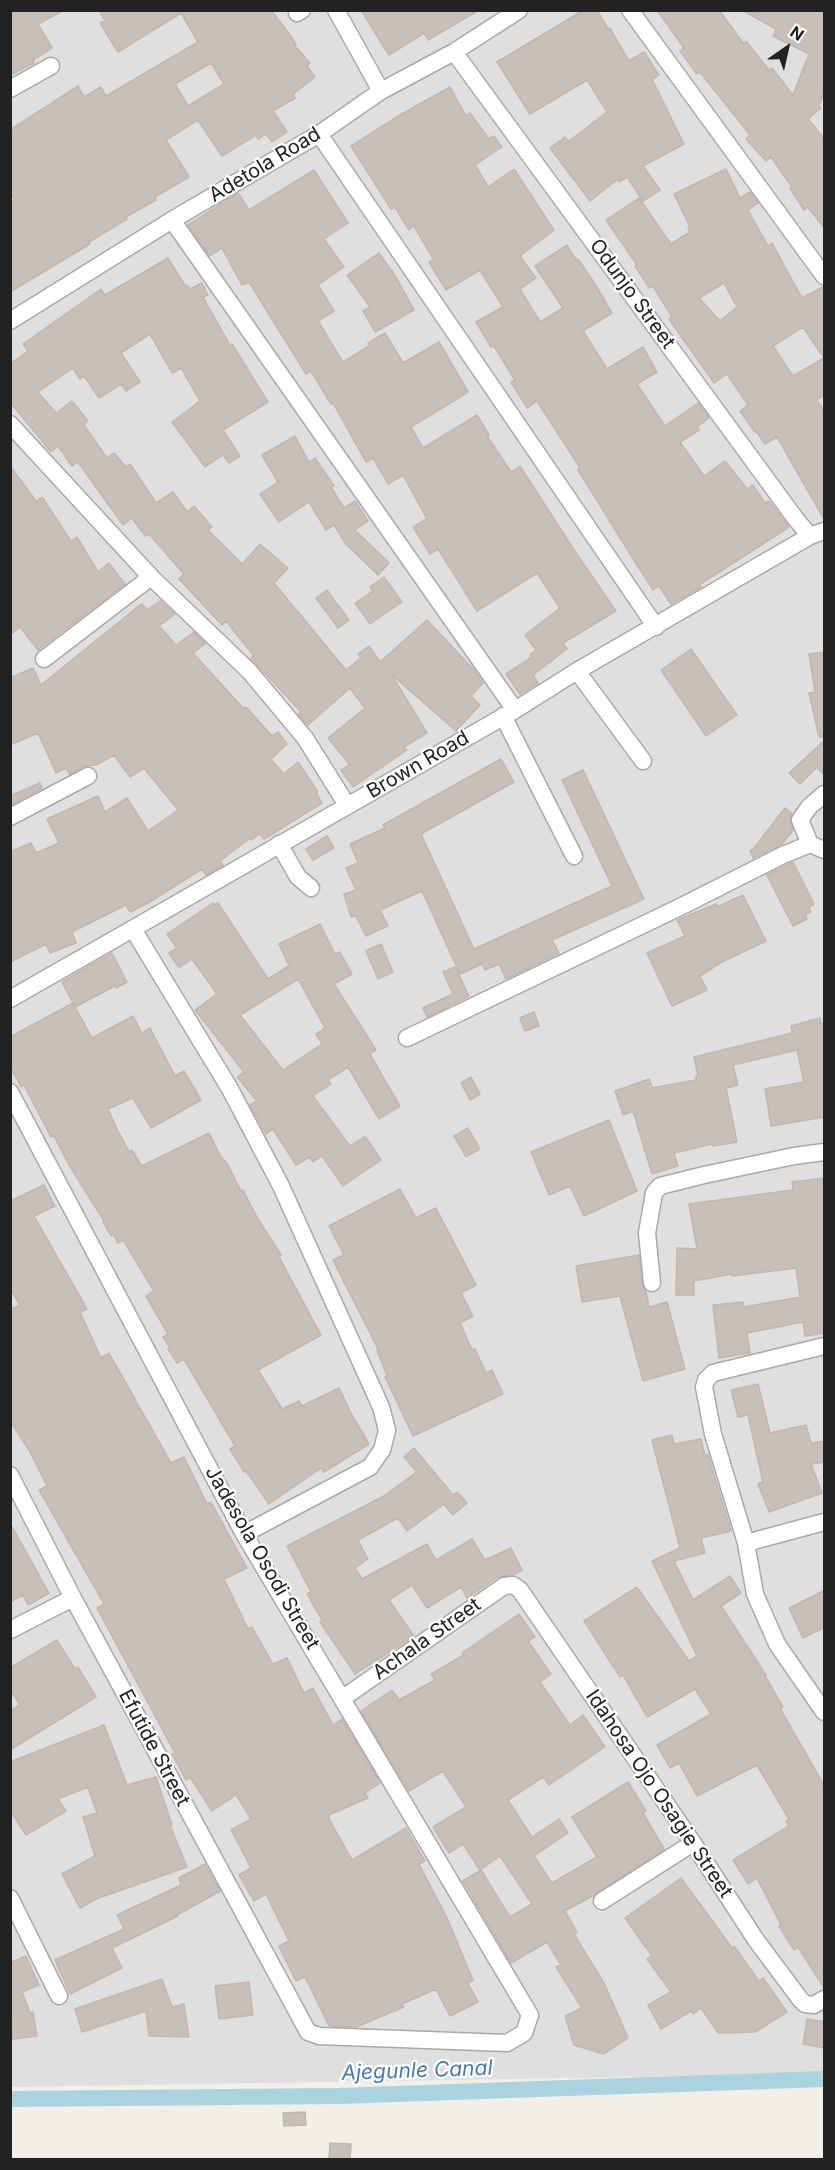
<!DOCTYPE html>
<style>
body{margin:0}
#map{position:relative;width:835px;height:2170px;overflow:hidden;background:#f2efe9;font-family:Inter,sans-serif}
canvas{display:block}
.frame{position:absolute;inset:0;border:12px solid #222;pointer-events:none}
.north{position:absolute;left:757px;top:18px;width:60px;height:60px;-webkit-text-stroke:4px #fff;paint-order:stroke;rotate:34deg;font-size:16px;font-weight:700;line-height:24px;text-align:center;color:#222}
.north::after{content:'';display:block;margin:auto;width:21px;height:27px;background:#222;clip-path:polygon(50% 0,100% 100%,50% 72%,0 100%)}
</style>
<div id="map">
<canvas width="835" height="2170"></canvas>
<div class="frame"></div>
<div class="north">N</div>
</div>
<script>
const ctx = document.querySelector('canvas').getContext('2d');
ctx.lineJoin = 'round';
function paint(path, color) {
  ctx.fillStyle = color;
  ctx.fill(path, 'evenodd');
}
function toPath(rows) {
  const path = new Path2D();
  for (const r of rows) {
    path.moveTo(r[0], r[1]);
    for (let i = 2; i < r.length; i += 2) path.lineTo(r[i], r[i + 1]);
  }
  return path;
}
function stroke(path, color, width, dash) {
  ctx.strokeStyle = color;
  ctx.lineWidth = width;
  ctx.lineCap = dash ? 'butt' : 'round';
  ctx.setLineDash(dash || []);
  ctx.stroke(path);
}
function label(font, color, halo, rows, align = 'center') {
  ctx.font = font + ' Inter,sans-serif';
  ctx.lineWidth = 4.5;
  ctx.setLineDash([]);
  ctx.textBaseline = 'middle';
  ctx.strokeStyle = halo;
  ctx.fillStyle = color;
  for (const [text, x, y, turn = 0] of rows) {
    ctx.save();
    ctx.translate(x, y);
    ctx.rotate((+turn || 0) * Math.PI / 180);
    ctx.textAlign = isNaN(turn) ? turn : align;
    if (halo) ctx.strokeText(text, 0, 0);
    ctx.fillText(text, 0, 0);
    ctx.restore();
  }
}
const residential = toPath([
 [10,11,824,11,824,2074,11,2087]
]);
const canal = toPath([
 [10,2099,339,2096,824,2079]
]);
const building = toPath([
 [10,10,64,10,38,24,52,48,33,60,34,63,10,75,10,10],
 [99,10,271,10,287,31,296,44,294,45,310,63,307,66,315,77,293,94,295,98,273,111,287,132,272,142,266,134,258,139,256,135,222,156,198,120,166,140,189,177,155,197,156,200,126,217,127,219,89,242,90,244,10,292,10,203,15,200,10,193,10,130,78,86,84,97,101,87,106,96,198,42,181,13,118,52,100,23,105,21,99,10],
 [211,63,224,84,188,106,175,84,211,63],
 [361,10,479,10,428,40,424,33,389,55,361,10],
 [584,10,597,10,608,29,610,28,629,61,644,52,659,75,652,79,684,144,643,166,660,190,643,201,627,177,619,182,618,179,590,201,550,148,565,137,569,141,607,112,587,80,530,114,497,62,584,10],
 [657,10,719,10,743,43,746,41,769,70,772,68,793,95,809,54,773,36,776,29,742,10,825,10,825,90,819,106,821,108,808,119,825,140,825,229,808,207,804,210,790,188,792,187,771,157,766,161,746,139,750,135,700,72,697,74,680,51,684,48,657,10],
 [450,87,466,116,470,113,489,139,494,136,502,147,475,165,488,187,514,169,554,230,520,256,536,278,520,289,540,322,563,308,535,266,567,245,576,260,578,259,595,284,612,313,583,331,607,369,643,347,657,372,637,384,665,426,698,403,709,418,697,427,699,430,680,442,704,476,725,461,747,489,753,485,765,503,769,501,789,527,699,585,701,587,671,604,659,586,653,590,637,565,578,470,580,468,537,401,527,408,511,382,515,380,494,346,491,347,476,322,503,307,480,270,446,290,429,262,433,259,414,226,409,230,395,207,391,209,351,146,400,115,450,87],
 [726,169,740,198,750,192,758,203,748,210,768,246,772,243,802,298,825,286,825,395,817,399,825,413,825,521,777,437,765,444,756,431,755,432,740,411,748,405,727,374,714,383,669,319,672,317,653,286,649,288,635,266,637,265,606,220,639,198,671,244,690,232,688,228,690,227,674,194,726,169],
 [724,283,737,307,720,321,699,298,724,283],
 [803,327,824,358,793,376,773,346,803,327],
 [314,170,348,223,324,239,344,267,318,285,334,311,318,321,343,362,369,346,368,343,385,333,403,363,439,342,468,392,411,427,423,448,477,415,489,435,487,436,511,472,520,466,576,553,616,611,563,643,567,649,533,675,538,683,520,694,506,674,532,657,530,655,536,650,525,635,560,608,537,573,477,611,438,549,430,554,413,527,427,519,403,475,388,484,373,458,366,462,333,403,331,404,311,371,306,374,249,282,242,285,222,248,210,256,188,225,238,193,249,210,314,170],
 [379,253,396,277,414,310,375,332,363,311,370,307,347,275,379,253],
 [168,258,186,287,187,285,190,289,202,283,208,295,203,297,230,345,232,344,268,402,223,430,240,456,229,463,223,455,205,467,172,422,200,401,181,368,172,373,150,334,121,353,140,382,126,391,121,384,99,398,84,376,80,379,73,368,38,392,56,413,72,401,88,421,84,425,107,458,114,453,126,467,130,464,156,503,173,492,187,512,194,506,212,527,208,530,242,564,260,544,288,568,274,583,346,670,361,658,358,654,369,646,380,662,427,620,473,669,483,683,471,696,480,705,456,731,391,674,427,733,404,747,407,750,353,787,341,770,350,765,328,738,365,708,350,688,308,725,298,714,301,712,251,658,254,656,226,621,222,625,179,579,184,574,149,534,145,536,132,518,123,525,78,462,72,466,58,446,51,452,10,402,10,364,28,351,23,344,101,289,105,295,168,258],
 [295,436,309,462,315,458,334,486,331,487,344,508,355,501,368,521,355,530,389,563,378,575,346,544,334,525,326,530,309,502,279,522,260,494,278,482,262,455,295,436],
 [10,466,36,501,42,497,71,541,77,537,98,572,109,563,125,584,38,650,20,627,10,635,10,466],
 [384,577,402,602,370,624,355,603,373,591,370,587,384,577],
 [327,590,349,620,338,628,316,598,327,590],
 [160,601,175,614,159,626,176,645,194,632,204,642,205,644,193,653,244,709,246,707,272,736,278,732,287,744,271,759,284,774,298,762,318,792,316,793,322,803,264,839,260,834,251,840,250,838,220,861,223,865,206,875,202,869,148,903,130,912,126,905,72,932,76,943,50,953,46,944,10,962,10,852,31,843,36,853,59,843,47,819,98,796,105,812,127,798,148,831,178,810,144,768,130,777,114,755,96,765,84,766,70,774,66,768,56,773,38,733,10,745,10,678,33,668,41,685,140,605,142,604,147,610,160,601],
 [691,649,737,715,706,736,661,670,691,649],
 [825,652,825,737,819,737,809,693,815,692,809,654,825,652],
 [825,740,825,776,817,767,800,784,789,773,825,740],
 [501,759,514,782,421,834,474,949,612,886,562,780,583,770,644,899,552,940,559,953,506,979,499,964,485,970,482,964,460,974,422,891,380,910,388,926,366,936,356,916,351,917,344,894,356,890,346,868,358,863,350,844,385,828,383,825,501,759],
 [40,783,42,788,10,805,10,796,40,783],
 [785,808,792,813,790,819,793,830,782,844,753,858,750,851,754,848,785,808],
 [327,836,334,848,313,860,306,849,327,836],
 [793,862,814,904,809,907,811,912,805,915,807,919,793,926,767,875,793,862],
 [743,895,766,941,722,962,700,976,707,990,672,1006,647,953,685,936,677,920,716,904,717,907,743,895],
 [213,903,214,905,218,903,268,979,289,966,279,944,320,924,335,954,340,952,352,974,334,984,376,1050,370,1054,400,1106,379,1119,348,1067,328,1080,331,1084,313,1096,350,1146,365,1136,381,1160,343,1186,322,1156,313,1162,310,1157,296,1165,273,1129,266,1134,250,1105,257,1101,237,1077,244,1072,195,1010,217,994,192,959,179,968,169,953,177,948,167,934,213,903],
 [298,979,325,1028,316,1034,322,1044,283,1070,240,1015,298,979],
 [381,944,393,972,378,979,366,951,381,944],
 [112,953,127,982,116,988,115,986,75,1007,62,982,112,953],
 [455,967,469,996,427,1017,423,1008,453,994,443,972,455,967],
 [73,1003,92,1038,133,1016,142,1033,150,1028,175,1076,184,1071,201,1100,151,1128,133,1098,108,1109,116,1127,129,1152,132,1150,142,1166,209,1133,221,1157,227,1163,241,1191,243,1190,258,1219,281,1255,279,1257,321,1335,258,1370,282,1409,299,1401,302,1406,339,1388,352,1415,369,1444,324,1472,321,1468,269,1504,246,1471,244,1472,230,1449,235,1446,184,1359,177,1363,168,1349,170,1348,163,1337,168,1334,146,1296,154,1291,123,1240,118,1243,113,1234,111,1236,103,1222,104,1221,69,1165,54,1136,51,1137,24,1085,21,1087,10,1066,10,1037,73,1003],
 [534,1012,539,1026,525,1031,520,1018,534,1012],
 [820,1018,821,1024,825,1023,825,1117,771,1126,765,1089,804,1082,797,1050,733,1065,738,1085,726,1088,737,1142,713,1146,712,1144,674,1153,678,1166,652,1174,633,1111,623,1115,615,1091,649,1079,652,1088,696,1080,696,1076,698,1075,694,1057,792,1033,791,1026,820,1018],
 [471,1077,480,1094,470,1100,461,1083,471,1077],
 [609,1120,637,1191,584,1216,570,1186,549,1195,531,1152,609,1120],
 [468,1128,480,1149,466,1157,454,1136,468,1128],
 [825,1178,825,1333,805,1336,803,1322,747,1333,750,1353,719,1358,713,1305,743,1302,744,1307,800,1297,796,1268,732,1276,732,1274,694,1281,694,1295,676,1295,677,1248,697,1249,689,1204,793,1190,792,1182,825,1178],
 [44,1185,55,1206,34,1216,87,1309,80,1312,101,1358,109,1353,171,1463,184,1457,207,1504,211,1502,247,1568,224,1579,248,1629,252,1627,273,1664,287,1658,304,1693,313,1688,333,1725,342,1719,380,1783,365,1793,368,1798,329,1815,329,1819,352,1860,406,1828,425,1861,419,1864,447,1918,473,1980,468,1983,478,2002,450,2016,436,1989,402,2004,404,2007,356,2027,329,2026,305,1977,296,1981,279,1946,289,1941,266,1894,254,1901,239,1875,251,1868,231,1830,251,1819,236,1795,212,1811,190,1777,186,1780,172,1754,175,1753,97,1608,104,1604,39,1490,47,1486,29,1450,10,1421,10,1310,20,1305,10,1288,10,1201,44,1185],
 [400,1189,416,1218,436,1208,476,1285,461,1293,473,1316,460,1323,472,1350,475,1349,486,1373,492,1370,503,1394,413,1436,385,1377,387,1376,377,1350,378,1349,333,1260,344,1255,329,1226,400,1189],
 [639,1255,642,1284,646,1292,649,1307,667,1302,685,1369,643,1381,620,1296,582,1302,576,1266,639,1255],
 [758,1384,770,1433,806,1425,811,1443,825,1441,825,1462,811,1464,822,1493,769,1512,758,1484,763,1482,748,1415,738,1417,731,1390,758,1384],
 [672,1435,674,1444,701,1439,705,1456,708,1455,731,1531,701,1538,705,1553,674,1561,693,1600,730,1576,741,1593,721,1606,766,1675,765,1676,783,1707,780,1708,825,1787,825,1989,798,1947,794,1950,779,1926,781,1925,757,1878,748,1884,733,1860,789,1826,786,1821,789,1819,757,1765,697,1796,679,1763,670,1768,657,1745,711,1714,695,1689,647,1717,623,1675,620,1677,584,1621,637,1587,689,1661,697,1656,652,1561,680,1548,652,1440,672,1435],
 [414,1448,453,1495,457,1492,467,1503,453,1515,444,1504,407,1531,398,1518,358,1540,368,1559,355,1568,362,1579,427,1544,436,1560,472,1539,485,1560,511,1548,522,1570,513,1575,498,1577,467,1598,461,1587,427,1608,412,1585,389,1600,414,1636,355,1674,320,1622,322,1620,307,1594,311,1592,287,1546,382,1497,417,1472,404,1457,414,1448],
 [10,1523,49,1593,28,1605,23,1595,10,1602,10,1523],
 [825,1590,825,1627,803,1638,789,1608,825,1590],
 [519,1614,535,1637,528,1641,551,1674,540,1682,570,1725,583,1715,605,1747,549,1785,543,1777,508,1800,532,1837,559,1819,568,1833,534,1856,552,1883,597,1857,572,1817,628,1782,646,1811,643,1813,664,1849,594,1895,565,1911,577,1932,574,1934,605,1985,628,2038,603,2054,574,2045,565,2016,582,2008,556,1967,561,1965,547,1942,511,1963,463,1881,481,1870,510,1917,532,1904,500,1856,480,1870,463,1844,449,1853,433,1827,466,1807,443,1771,409,1791,361,1711,392,1690,399,1700,435,1680,431,1674,464,1655,462,1653,519,1614],
 [57,1640,75,1669,78,1667,96,1697,10,1750,10,1711,20,1705,10,1689,10,1668,57,1640],
 [104,1725,127,1785,156,1777,172,1825,170,1825,187,1867,96,1899,80,1908,62,1874,95,1856,83,1817,97,1813,88,1787,58,1799,66,1811,26,1835,10,1810,10,1762,104,1725],
 [205,1864,220,1891,177,1915,178,1916,112,1948,122,1968,70,1994,55,1960,124,1929,117,1915,181,1885,179,1878,205,1864],
 [681,1878,732,1948,734,1946,759,1981,763,1978,787,2012,755,2032,718,2033,701,2008,693,2014,691,2011,661,2029,648,2005,671,1992,647,1959,652,1956,625,1918,681,1878],
 [26,1956,39,1985,22,1992,30,2013,33,2012,37,2036,12,2039,10,1963,26,1956],
 [162,1979,172,2007,184,2004,189,2037,149,2036,146,2011,82,2032,75,2009,162,1979],
 [249,1982,253,2015,219,2019,215,1986,249,1982],
 [807,2019,825,2022,825,2048,803,2044,807,2019],
 [305,2112,306,2125,284,2126,283,2113,305,2112],
 [330,2143,351,2144,350,2160,329,2160,330,2143]
]);
const minor = toPath([
 [336,10,381,91],
 [630,10,824,276],
 [297,13,302,10],
 [454,52,795,518,810,536],
 [10,89,51,66],
 [319,134,656,627],
 [172,220,515,710],
 [10,321,172,220,319,134,381,91,454,52,519,10],
 [10,424,151,577,250,672,305,738,347,805],
 [44,659,151,577],
 [577,671,643,761],
 [503,716,574,856],
 [10,817,88,776],
 [279,844,298,877,311,888],
 [810,844,800,820,809,807,824,794],
 [133,929,230,1089,281,1186,381,1407,387,1430,382,1450,370,1467,244,1534],
 [10,999,515,710,577,671,810,536,824,531],
 [407,1038,680,907,783,855,810,844,824,850],
 [10,1092,244,1534,530,2015,524,2033,507,2043,319,2036,308,2032,73,1598,10,1475],
 [652,1283,647,1233,654,1193,660,1186,704,1175,794,1156,824,1152],
 [824,1346,713,1373,706,1380,704,1387,713,1434,746,1543,755,1594,777,1644,824,1712],
 [746,1543,824,1522],
 [10,1630,73,1598],
 [343,1698,504,1586,513,1585,520,1590,693,1843,756,1940,800,1999,805,2004,814,2005,824,1999],
 [10,1898,59,1996],
 [602,1901,693,1843]
]);
const streetNames = [
 ["Adetola Road",265,165,-31],
 ["Odunjo Street",632,294,54],
 ["Brown Road",418,765,-30],
 ["Jadesola Osodi Street",262,1558,60],
 ["Achala Street",427,1639,-35],
 ["Efutide Street",154,1748,62],
 ["Idahosa Ojo Osagie Street",659,1794,56]
];
const waterNames = [
 ["Ajegunle Canal",417,2071,-2]
];
paint(residential, '#e0dfdf');
stroke(canal, '#aad3df', 16);
paint(building, '#c7bfb8');
stroke(building, '#c4b6ab', 1.5);
stroke(minor, '#a9a9a9', 19);
stroke(minor, '#fff', 16);
label('20px', '#222', '#fff', streetNames);
label('italic 21px', '#4a7aab', '#fff', waterNames);
</script>
